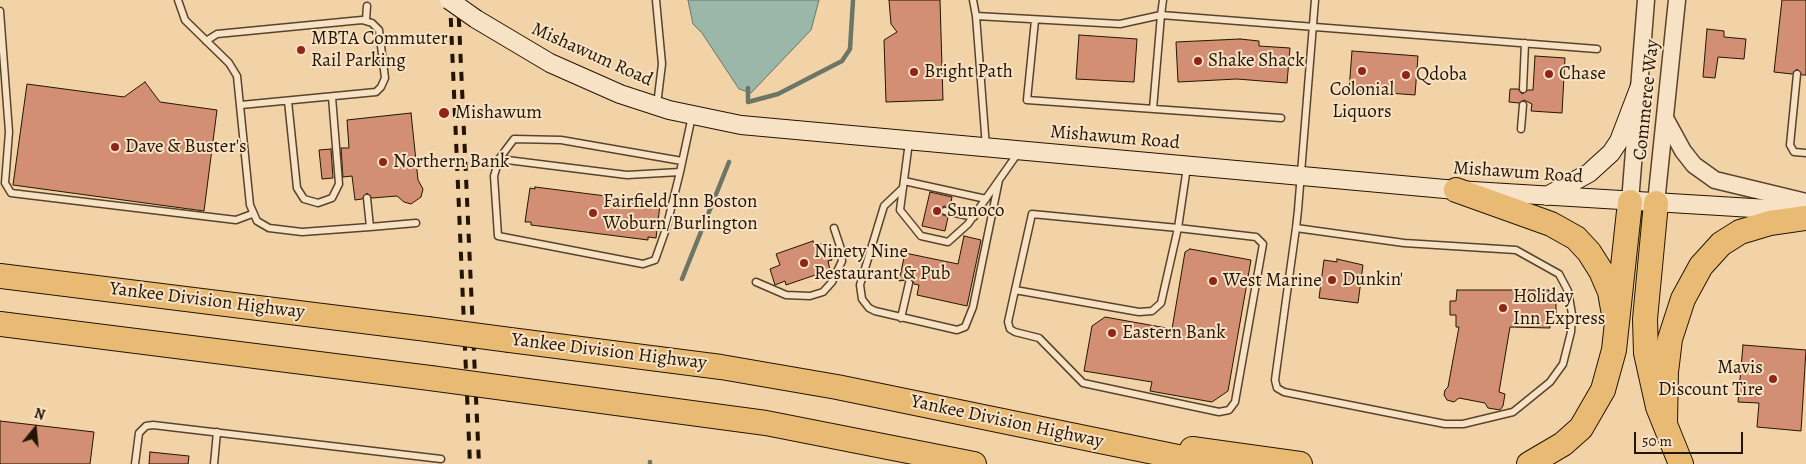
<!DOCTYPE html>
<style>
body{margin:0}
#map{position:relative;width:1806px;height:464px;overflow:hidden;background:#f2d3a7;font-family:Alegreya,serif}
canvas{display:block}
.north{position:absolute;left:10px;top:404px;width:50px;height:50px;-webkit-text-stroke:4px #f7e2c6;paint-order:stroke;rotate:17deg;font-size:14px;font-weight:700;line-height:20px;text-align:center;color:#241501}
.north::after{content:'';display:block;margin:auto;width:18px;height:22px;background:#241501;clip-path:polygon(50% 0,100% 100%,50% 72%,0 100%)}
.scale{position:absolute;left:1634px;top:432px;width:109px;height:22px;box-sizing:border-box;border:2px solid #241501;border-top:0;padding-left:6px;font-size:15px;line-height:18px;white-space:nowrap;color:#241501;-webkit-text-stroke:4px #f7e2c6;paint-order:stroke}
</style>
<div id="map">
<canvas width="1806" height="464"></canvas>
<div class="north">N</div>
<div class="scale">50 m</div>
</div>
<script>
const ctx = document.querySelector('canvas').getContext('2d');
ctx.lineJoin = 'round';
function paint(path, color) {
  ctx.fillStyle = color;
  ctx.fill(path, 'evenodd');
}
function toPath(rows) {
  const path = new Path2D();
  for (const r of rows) {
    path.moveTo(r[0], r[1]);
    for (let i = 2; i < r.length; i += 2) path.lineTo(r[i], r[i + 1]);
  }
  return path;
}
function stroke(path, color, width, dash) {
  ctx.strokeStyle = color;
  ctx.lineWidth = width;
  ctx.lineCap = dash ? 'butt' : 'round';
  ctx.setLineDash(dash || []);
  ctx.stroke(path);
}
function label(font, color, halo, rows, align = 'center') {
  ctx.font = font + ' Alegreya,serif';
  ctx.lineWidth = 4;
  ctx.setLineDash([]);
  ctx.textBaseline = 'middle';
  ctx.strokeStyle = halo;
  ctx.fillStyle = color;
  for (const [text, x, y, turn = 0] of rows) {
    ctx.save();
    ctx.translate(x, y);
    ctx.rotate((+turn || 0) * Math.PI / 180);
    ctx.textAlign = isNaN(turn) ? turn : align;
    if (halo) ctx.strokeText(text, 0, 0);
    ctx.fillText(text, 0, 0);
    ctx.restore();
  }
}
const water = toPath([
 [688,0,819,0,811,30,751,93,739,89,702,33,693,24,688,0]
]);
const stream = toPath([
 [748,88,748,102,778,94,842,61,850,49,853,0],
 [682,279,729,162],
 [650,462,650,464]
]);
const building = toPath([
 [889,0,940,0,943,100,886,102,884,40,897,32,891,24,889,0],
 [1782,0,1806,0,1806,75,1802,75,1797,69,1792,74,1774,72,1782,0],
 [1707,29,1724,31,1724,37,1746,39,1744,59,1718,57,1715,78,1703,77,1707,29],
 [1079,35,1137,39,1134,82,1076,79,1079,35],
 [1240,39,1259,41,1259,46,1290,48,1287,83,1237,79,1178,82,1176,42,1240,39],
 [1352,51,1418,56,1415,95,1349,90,1352,51],
 [1535,56,1565,58,1562,113,1531,111,1532,104,1524,100,1519,103,1509,102,1510,89,1518,89,1522,94,1528,90,1533,90,1535,56],
 [145,82,160,102,217,110,204,211,13,185,27,84,124,97,145,82],
 [411,113,418,180,423,189,421,197,411,204,404,202,397,196,372,198,367,193,362,199,355,200,352,176,343,177,341,148,349,148,347,120,411,113],
 [331,149,333,178,322,179,319,150,331,149],
 [535,187,653,202,653,204,660,205,656,238,648,237,648,240,531,225,531,222,525,222,530,188,535,189,535,187],
 [930,192,952,197,950,207,944,206,940,210,941,214,948,217,945,231,922,226,930,192],
 [964,236,981,240,967,306,917,295,919,285,914,284,912,279,899,281,905,253,958,264,964,236],
 [813,241,815,246,826,242,832,260,828,261,830,270,786,285,785,281,775,285,770,269,780,265,776,254,813,241],
 [1190,249,1251,260,1228,391,1212,402,1150,391,1152,382,1084,371,1092,326,1105,317,1172,329,1185,252,1190,249],
 [1337,259,1363,265,1358,303,1319,298,1324,260,1337,262,1337,259],
 [1457,290,1549,290,1549,300,1556,300,1556,317,1549,317,1550,328,1510,327,1499,392,1505,394,1503,406,1500,410,1488,408,1485,403,1459,398,1454,402,1447,400,1444,395,1445,390,1448,387,1459,327,1456,327,1456,315,1450,315,1450,301,1456,301,1457,290],
 [1743,345,1806,350,1801,431,1757,427,1759,403,1738,402,1743,345],
 [0,421,94,432,90,464,0,464,0,421],
 [150,452,189,456,188,464,149,464,150,452]
]);
const service = toPath([
 [178,0,185,20,229,63,237,76,250,205,257,221,269,228,302,232,370,227,367,198],
 [656,0,662,64,657,105],
 [973,0,976,16],
 [0,11,9,132,5,183,11,193,236,220,252,214],
 [366,20,367,6],
 [1035,20,1027,100,1281,118],
 [206,41,217,34,362,20,372,23,379,30,385,78,381,87,376,92,241,105],
 [1797,74,1790,145,1794,152,1806,153],
 [1523,89,1525,43],
 [288,101,297,188,304,199,318,203,332,198,339,184,332,97],
 [1153,109,1161,15,1597,49],
 [1521,129,1523,105],
 [909,142,900,210,921,236,948,242,968,224,1018,153],
 [986,147,976,16,1120,24,1161,15,1163,0],
 [499,159,514,139,561,140,682,161],
 [680,172,666,229,655,260,643,264,498,236,494,176,499,159,627,175,680,172,692,116],
 [904,181,986,199],
 [903,188,884,206,860,285,862,299,869,308,875,311,957,330,965,327,973,307,999,180],
 [945,211,974,217],
 [1032,214,1178,228,1161,303,1152,311,1139,312,1015,290,1032,214],
 [370,227,416,223],
 [1296,228,1404,243,1516,250,1559,274,1568,291,1572,314,1571,332,1563,364,1550,382,1513,412,1463,424,1445,424,1284,392,1277,388,1275,380,1285,307,1296,228,1298,210,1315,0],
 [756,282,786,295,810,296,823,292,832,282,842,261,841,249,834,228],
 [1015,290,1008,322,1010,329,1015,332,1039,338,1083,383,1219,412,1229,410,1235,402,1263,244,1256,237,1178,228,1187,167],
 [901,318,909,283],
 [135,464,139,433,146,426,153,425,441,459],
 [214,464,217,432]
]);
const tertiary = toPath([
 [1665,118,1683,151,1694,165,1715,180,1806,202],
 [1630,202,1646,0],
 [1656,203,1677,0]
]);
const secondary = toPath([
 [476,19,550,63,620,94,669,110,741,125,1456,190,1802,211],
 [1547,196,1589,173,1611,153,1619,141,1640,86]
]);
const motorway = toPath([
 [1456,190,1551,224,1576,238,1589,252,1601,271,1610,292,1613,309],
 [1656,203,1645,319,1646,353,1658,407,1681,464],
 [0,276,427,329],
 [0,324,430,378],
 [510,340,721,367,837,387,1212,464],
 [512,389,766,423,974,464],
 [1665,423,1666,372,1670,339,1683,299,1701,266,1721,244,1740,232,1770,223,1806,218],
 [1192,449,1300,464],
 [1529,464,1563,444,1581,428,1603,390,1614,350,1630,202]
]);
const rail = toPath([
 [450,0,470,464],
 [458,0,479,464]
]);
const secondaryBridge = toPath([
 [449,0,476,19]
]);
const motorwayBridge = toPath([
 [427,329,510,340],
 [430,378,512,389]
]);
const markers = [
 [301,50,5,"#8f2418"],
 [1198,61,5,"#8f2418"],
 [1362,71,5,"#8f2418"],
 [914,72,5,"#8f2418"],
 [1549,74,5,"#8f2418"],
 [1406,75,5,"#8f2418"],
 [444,113,6,"#8f2418"],
 [115,147,5,"#8f2418"],
 [383,162,5,"#8f2418"],
 [937,211,5,"#8f2418"],
 [593,213,5,"#8f2418"],
 [804,263,5,"#8f2418"],
 [1332,280,5,"#8f2418"],
 [1213,281,5,"#8f2418"],
 [1503,308,5,"#8f2418"],
 [1112,333,5,"#8f2418"],
 [1773,379,5,"#8f2418"]
];
const poiNames = [
 ["MBTA Commuter",311,39],
 ["Rail Parking",311,61],
 ["Shake Shack",1208,61],
 ["Bright Path",924,72],
 ["Chase",1559,74],
 ["Qdoba",1416,75],
 ["Colonial",1362,90,"center"],
 ["Liquors",1362,112,"center"],
 ["Mishawum",455,113],
 ["Dave & Buster's",125,147],
 ["Northern Bank",393,162],
 ["Fairfield Inn Boston",603,202],
 ["Woburn/Burlington",603,224],
 ["Sunoco",947,211],
 ["Ninety Nine",814,252],
 ["Restaurant & Pub",814,274],
 ["Dunkin'",1342,280],
 ["West Marine",1223,281],
 ["Holiday",1513,297],
 ["Inn Express",1513,319],
 ["Eastern Bank",1122,333],
 ["Mavis",1763,368,"right"],
 ["Discount Tire",1763,390,"right"]
];
const streetNames = [
 ["Mishawum Road",592,55,24],
 ["Commerce Way",1647,100,-84],
 ["Mishawum Road",1115,138,5],
 ["Mishawum Road",1518,173,4],
 ["Yankee Division Highway",207,301,7],
 ["Yankee Division Highway",609,352,7],
 ["Yankee Division Highway",1007,422,12]
];
paint(water, '#9bb7a9');
stroke(water, '#6b7666', 1);
stroke(stream, '#6b7666', 4.5);
paint(building, '#d38f73');
stroke(building, '#241501', 1);
stroke(service, '#58442a', 9);
stroke(tertiary, '#58442a', 19);
stroke(secondary, '#241501', 20);
stroke(motorway, '#241501', 26);
stroke(service, '#f7e2c6', 6);
stroke(tertiary, '#f7e2c6', 16);
stroke(secondary, '#f7e2c6', 18);
stroke(motorway, '#e9ba74', 24);
stroke(rail, '#241501', 4, [9, 9]);
stroke(secondaryBridge, '#241501', 20, []);
stroke(motorwayBridge, '#241501', 26, []);
stroke(secondaryBridge, '#f7e2c6', 18);
stroke(motorwayBridge, '#e9ba74', 24);
for (const [x, y, r, color] of markers) {
  const dot = new Path2D();
  dot.arc(x, y, r, 0, 2 * Math.PI);
  ctx.fillStyle = color;
  ctx.fill(dot);
  stroke(dot, '#f7e2c6', 2);
}
label('19px', '#241501', '#f7e2c6', poiNames, 'left');
label('19px', '#241501', '#f7e2c6', streetNames);
</script>
